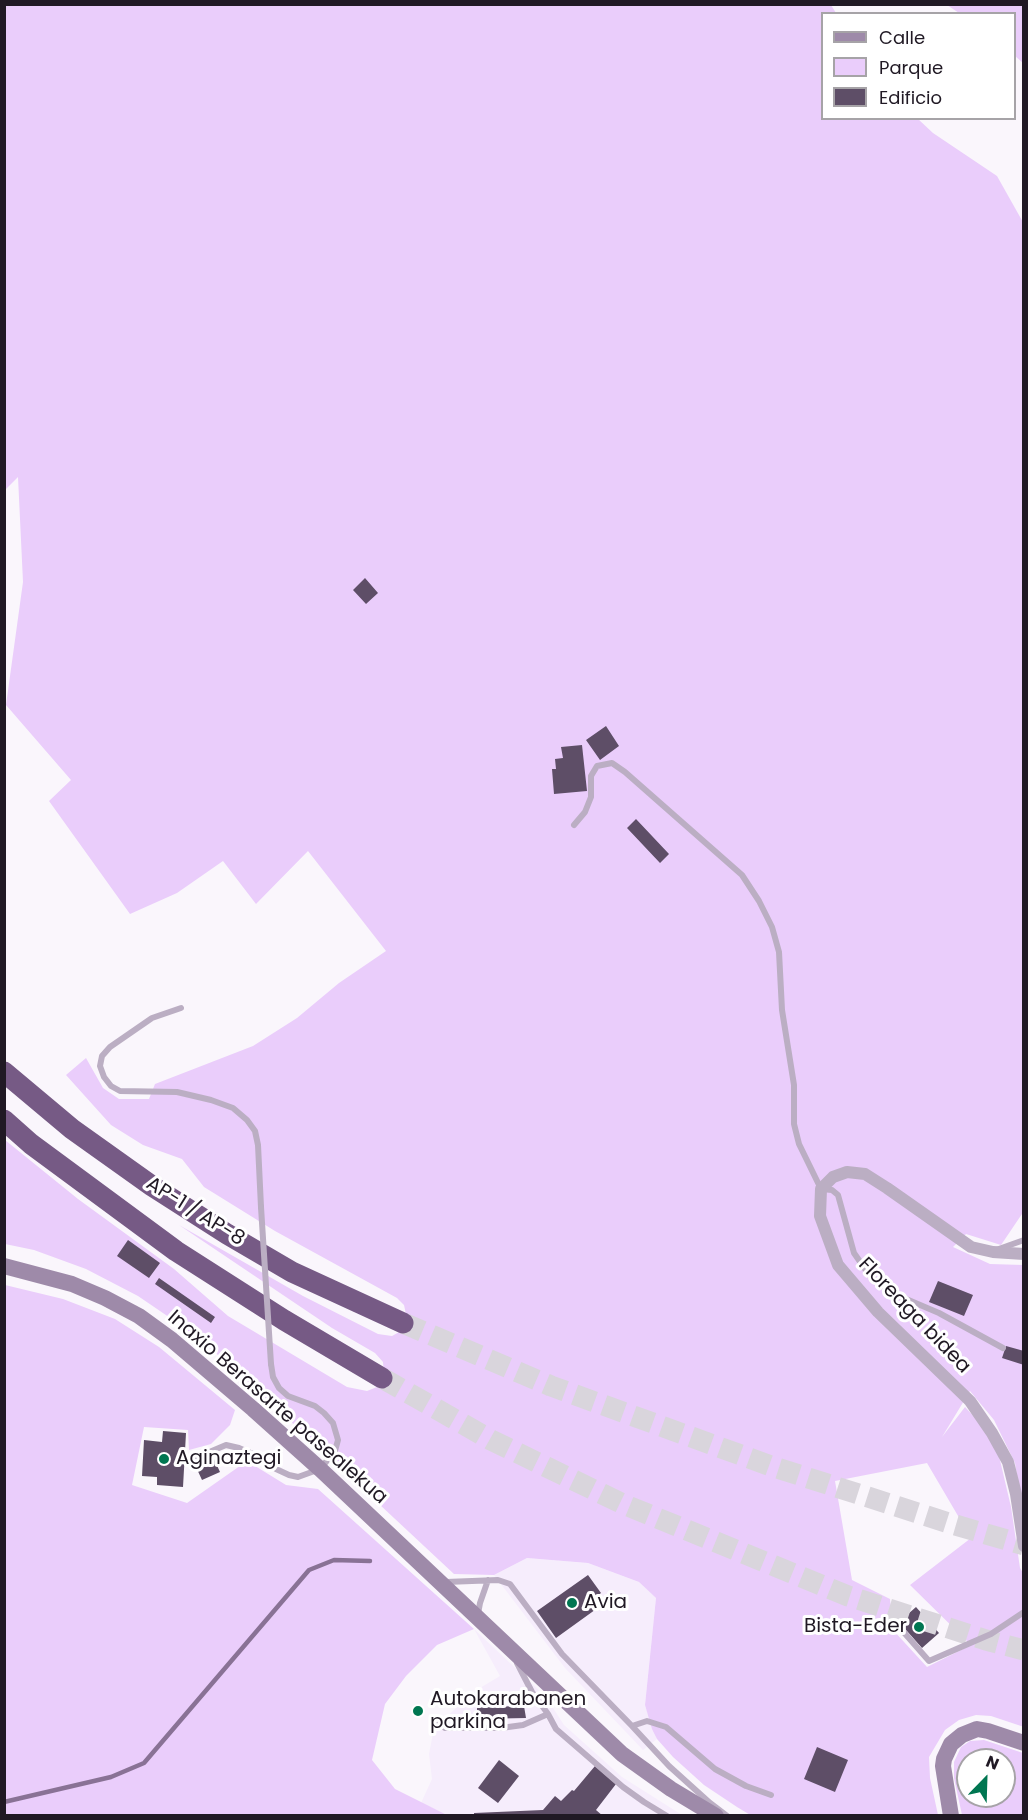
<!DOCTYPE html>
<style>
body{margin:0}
#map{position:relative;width:1028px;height:1820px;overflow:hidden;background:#faf6fc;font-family:Poppins,sans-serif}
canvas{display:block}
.frame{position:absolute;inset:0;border:6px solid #201924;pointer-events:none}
.legend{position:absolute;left:821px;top:12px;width:195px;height:108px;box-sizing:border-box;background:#fff;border:2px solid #a6a3a7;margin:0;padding:8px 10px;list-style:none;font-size:18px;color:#201924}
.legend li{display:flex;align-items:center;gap:12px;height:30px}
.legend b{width:30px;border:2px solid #a6a3a7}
.north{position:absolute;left:956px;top:1748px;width:60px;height:60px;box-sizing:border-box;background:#fff;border:2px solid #a6a3a7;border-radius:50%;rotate:23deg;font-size:16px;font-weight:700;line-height:24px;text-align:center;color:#201924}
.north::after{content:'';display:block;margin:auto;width:21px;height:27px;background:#007651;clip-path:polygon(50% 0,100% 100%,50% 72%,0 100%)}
</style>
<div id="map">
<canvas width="1028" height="1820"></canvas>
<div class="frame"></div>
<ul class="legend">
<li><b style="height:8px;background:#9e8aa9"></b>Calle</li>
<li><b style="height:16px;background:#eacdfb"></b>Parque</li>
<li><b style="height:16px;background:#5e4e67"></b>Edificio</li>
</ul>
<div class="north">N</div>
</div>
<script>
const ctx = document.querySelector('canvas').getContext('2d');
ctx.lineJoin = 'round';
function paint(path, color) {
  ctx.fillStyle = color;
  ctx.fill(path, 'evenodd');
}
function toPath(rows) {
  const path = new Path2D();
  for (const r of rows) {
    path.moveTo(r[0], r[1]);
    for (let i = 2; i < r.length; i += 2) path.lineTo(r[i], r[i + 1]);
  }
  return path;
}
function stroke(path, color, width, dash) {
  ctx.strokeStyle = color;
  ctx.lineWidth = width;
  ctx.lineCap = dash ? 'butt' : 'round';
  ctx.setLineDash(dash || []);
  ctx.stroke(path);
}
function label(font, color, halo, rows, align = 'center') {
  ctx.font = font + ' Poppins,sans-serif';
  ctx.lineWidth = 6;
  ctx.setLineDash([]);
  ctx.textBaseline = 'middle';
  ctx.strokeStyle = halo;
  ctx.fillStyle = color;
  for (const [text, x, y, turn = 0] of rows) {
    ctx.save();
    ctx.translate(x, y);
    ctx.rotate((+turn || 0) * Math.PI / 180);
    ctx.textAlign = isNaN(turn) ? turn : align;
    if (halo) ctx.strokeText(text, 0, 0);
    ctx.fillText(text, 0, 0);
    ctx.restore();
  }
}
const built = toPath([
 [527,1558,588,1563,639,1582,656,1598,645,1705,657,1739,643,1750,565,1668,494,1575],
 [474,1629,546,1697,564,1725,622,1777,682,1815,448,1815,421,1803,432,1779,429,1754,434,1728,475,1691,500,1676]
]);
const green = toPath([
 [5,5,831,5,836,13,822,14,822,118,918,119,933,133,997,176,1024,224,1024,1211,1001,1245,966,1234,953,1247,990,1264,1023,1265,1023,1513,1015,1463,994,1420,970,1391,942,1437,965,1407,980,1423,999,1456,1011,1507,1020,1568,1023,1573,1024,1727,991,1716,976,1715,959,1720,945,1730,929,1757,930,1778,938,1815,752,1816,737,1807,704,1785,673,1757,657,1739,652,1729,645,1705,656,1598,639,1582,588,1563,527,1558,494,1575,454,1574,229,1364,182,1326,138,1296,86,1269,34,1250,5,1244,5,1140,78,1199,174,1269,228,1316,347,1387,367,1391,377,1387,384,1374,383,1362,375,1353,332,1328,179,1225,303,1296,378,1334,392,1336,401,1331,407,1319,404,1305,397,1298,275,1231,204,1187,182,1159,143,1145,111,1125,66,1075,86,1058,103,1088,119,1099,149,1099,155,1084,253,1046,297,1018,339,983,386,951,308,851,256,904,223,861,177,893,130,914,49,801,71,780,6,705,23,582,18,477,5,490],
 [927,1463,971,1538,910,1585,971,1645,927,1667,893,1630,890,1599,852,1580,835,1481],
 [947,5,1023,5,1023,63,1015,56,1014,14,959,13],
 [5,1285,63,1299,115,1319,159,1347,235,1410,230,1425,211,1444,189,1450,188,1430,144,1427,132,1485,187,1503,247,1461,286,1485,318,1489,474,1629,437,1645,406,1676,385,1704,372,1760,395,1789,447,1815,5,1815],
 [984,1740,1023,1753,1023,1815,962,1815,954,1778,954,1762,961,1747,970,1741],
 [968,1760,1004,1760,1004,1796,968,1796]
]);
const stream = toPath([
 [4,1802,111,1777,144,1763,309,1570,334,1560,370,1561]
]);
const building = toPath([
 [365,578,378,593,366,604,353,590],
 [606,726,619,746,600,760,586,740],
 [582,745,587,791,554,794,552,769,556,769,555,759,563,758,561,747],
 [636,819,669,854,660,863,627,828],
 [128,1240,160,1263,149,1278,117,1256],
 [159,1278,215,1317,211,1323,155,1284],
 [938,1281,973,1295,964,1316,929,1302],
 [1006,1346,1024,1351,1024,1365,1002,1358],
 [163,1431,186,1433,183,1487,157,1485,157,1477,142,1476,144,1440,162,1442],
 [214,1459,220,1472,202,1480,196,1467],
 [588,1575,601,1593,593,1599,599,1607,556,1638,537,1611],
 [916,1607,939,1633,922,1648,899,1622],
 [524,1706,526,1718,477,1719,477,1707],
 [817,1747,848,1760,835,1792,804,1779],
 [499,1760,519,1776,498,1803,478,1788],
 [595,1766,616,1784,596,1810,603,1816,474,1816,474,1813,543,1810,555,1796,561,1801,572,1790,574,1791]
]);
const highwayTunnel = toPath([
 [403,1323,551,1386,771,1466,952,1524,1024,1545],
 [382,1378,491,1440,623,1504,848,1596,986,1640,1024,1650]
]);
const lane = toPath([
 [574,825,585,812,591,797,591,776,597,766,612,763,625,772,742,875,759,901,772,927,779,952,782,1010,794,1085,794,1124,799,1144,821,1189,832,1190,838,1195,854,1253,870,1276,892,1293,939,1313,1003,1348],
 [181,1008,152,1018,110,1047,102,1056,100,1066,104,1077,111,1086,120,1091,177,1092,211,1100,233,1108,247,1120,255,1131,258,1145,261,1207],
 [996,1250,1024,1240],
 [192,1456,200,1456,226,1445,239,1448,253,1454,276,1469,289,1475,298,1477,320,1469,335,1451,338,1440,333,1423,324,1413,315,1406,288,1396,279,1388,273,1377,271,1364],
 [446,1582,498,1580,510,1584,562,1654,632,1726,669,1766,710,1803,727,1816],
 [478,1614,480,1603,488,1580],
 [900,1628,929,1661,991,1634,1024,1612],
 [517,1663,532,1692,548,1714,556,1729,623,1787,644,1802,667,1816],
 [439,1724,445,1728,501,1728,523,1725,548,1714],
 [632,1726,647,1721,666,1727,715,1769,746,1786,771,1795]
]);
const street = toPath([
 [1024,1254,993,1252,971,1247,887,1188,865,1174,847,1172,833,1177,821,1189,820,1216,838,1265,878,1312,970,1401,992,1433,1008,1462,1016,1494,1024,1546]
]);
const secondary = toPath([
 [4,1266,72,1284,105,1298,139,1316,172,1340,253,1409,320,1469,622,1754,671,1789,716,1816],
 [951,1816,943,1766,944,1759,951,1744,962,1735,977,1729,988,1731,1024,1743]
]);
const highway = toPath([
 [4,1072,72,1129,152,1186,227,1234,292,1272,403,1323],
 [4,1120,31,1144,176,1251,284,1320,382,1378]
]);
const laneBridge = toPath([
 [261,1207,271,1364]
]);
const markers = [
 [164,1459,6,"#007651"],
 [572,1603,6,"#007651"],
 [919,1627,6,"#007651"],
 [418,1711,6,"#007651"]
];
const streetNames = [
 ["AP-1 / AP-8",195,1212,32],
 ["Floreaga bidea",914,1316,46],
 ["Inaxio Berasarte pasealekua",277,1408,41]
];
const poiNames = [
 ["Aginaztegi",176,1459],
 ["Avia",584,1603],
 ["Bista-Eder",907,1627,"right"],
 ["Autokarabanen",430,1700],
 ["parkina",430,1723]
];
paint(built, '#f6edfc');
paint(green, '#eacdfb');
stroke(stream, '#897295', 4.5);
paint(building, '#5e4e67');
stroke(highwayTunnel, '#d9d5dc', 21, [21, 10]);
stroke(lane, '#bbaec3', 6);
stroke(street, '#bbaec3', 12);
stroke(secondary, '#9e8aa9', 16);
stroke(highway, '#765a85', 21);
stroke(laneBridge, '#bbaec3', 6);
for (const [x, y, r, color] of markers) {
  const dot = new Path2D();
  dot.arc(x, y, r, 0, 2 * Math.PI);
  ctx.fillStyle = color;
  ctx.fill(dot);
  stroke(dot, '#fff', 2);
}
label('20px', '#201924', '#fff', streetNames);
label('20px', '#201924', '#fff', poiNames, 'left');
</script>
